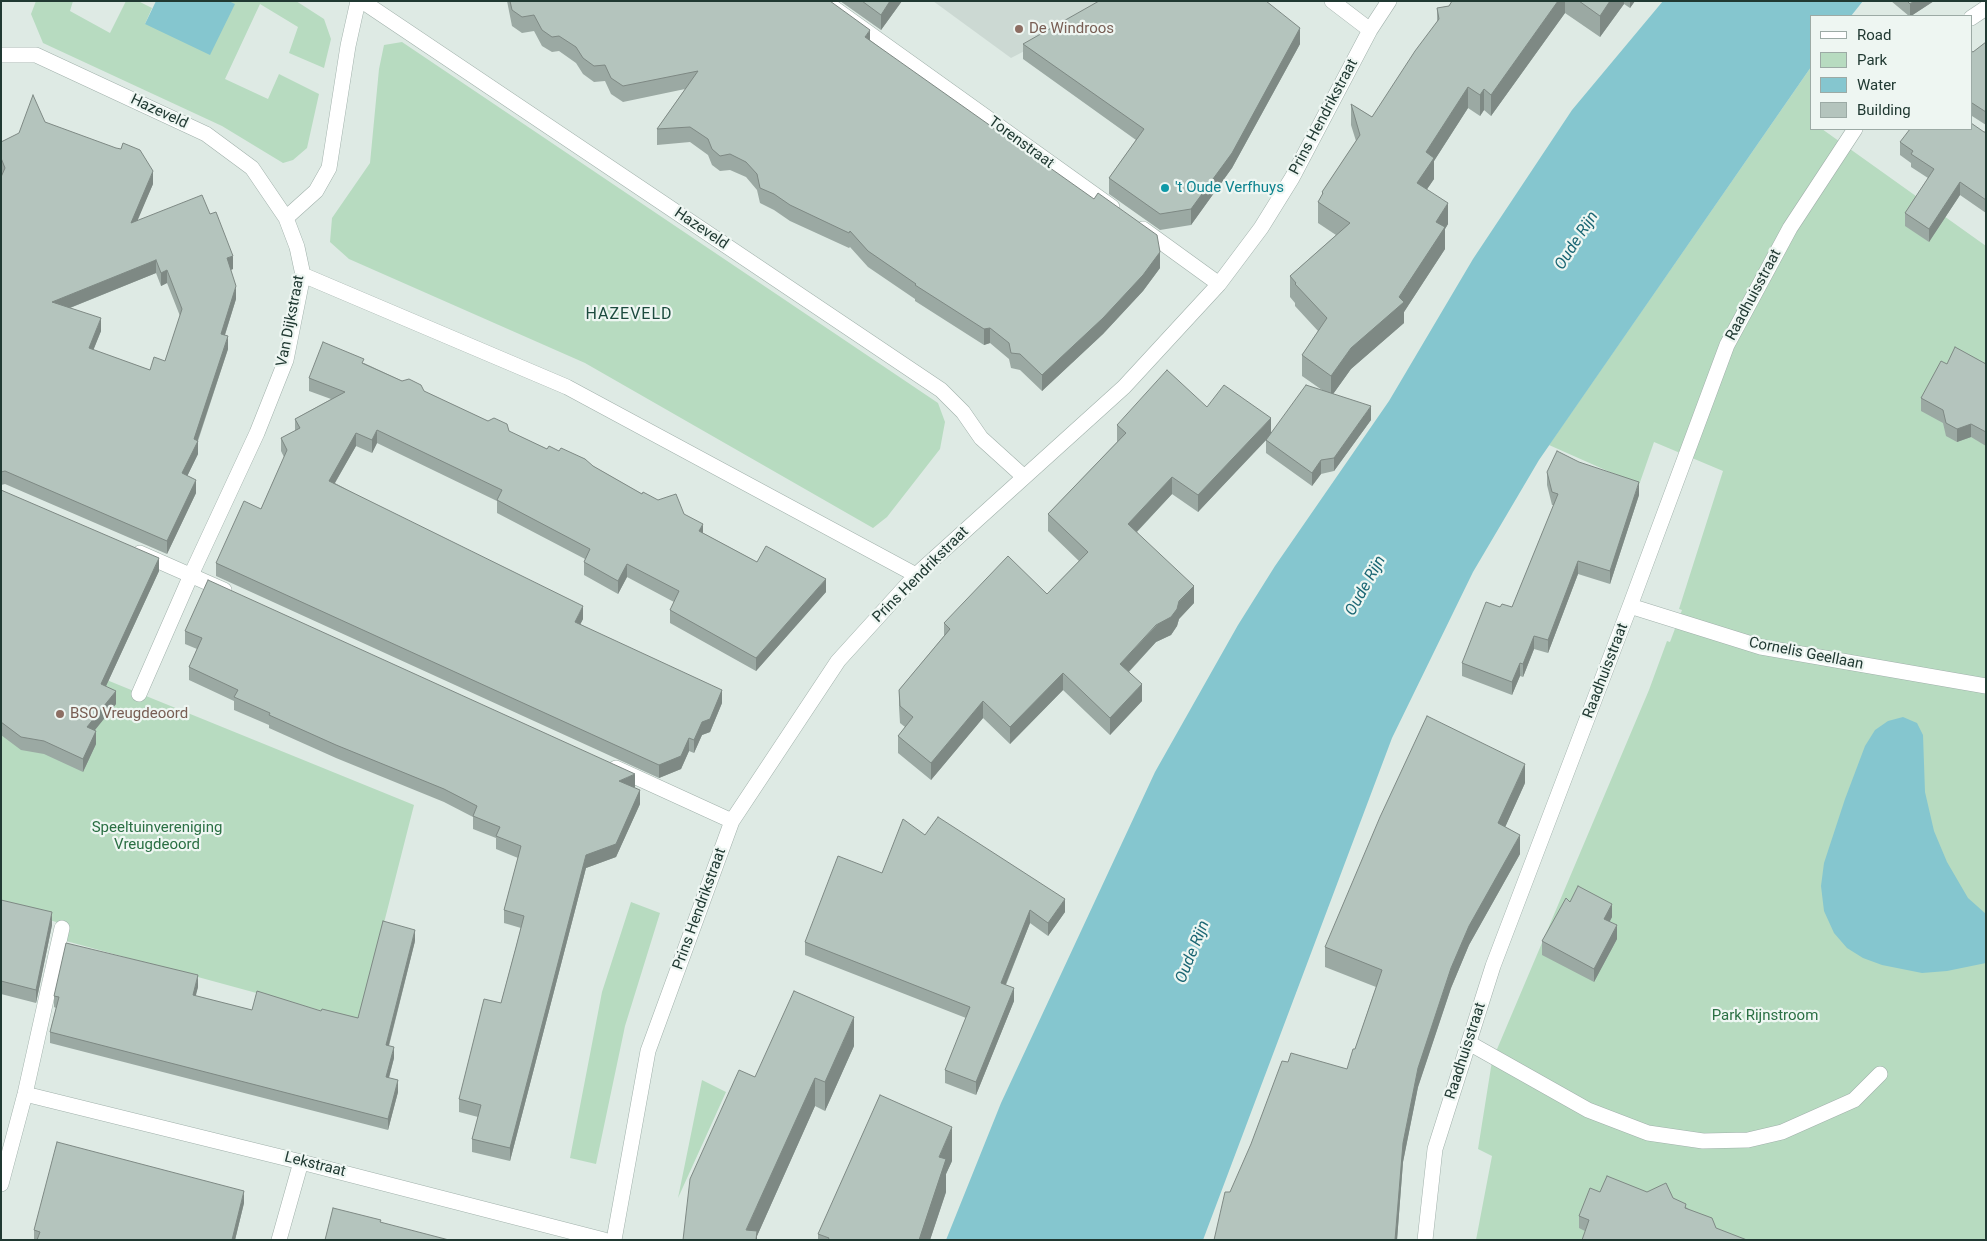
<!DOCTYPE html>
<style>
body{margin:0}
#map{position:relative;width:1987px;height:1241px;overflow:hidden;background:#deeae4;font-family:Roboto,sans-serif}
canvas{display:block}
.frame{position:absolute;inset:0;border:2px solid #203932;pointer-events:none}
.legend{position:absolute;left:1810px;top:15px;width:162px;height:115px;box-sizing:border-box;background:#eef6f2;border:1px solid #9caaa5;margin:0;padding:6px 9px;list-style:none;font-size:15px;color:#203932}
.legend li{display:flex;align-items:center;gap:10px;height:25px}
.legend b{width:25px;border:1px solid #9caaa5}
</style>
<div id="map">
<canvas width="1987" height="1241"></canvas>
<div class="frame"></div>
<ul class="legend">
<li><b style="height:6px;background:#fff"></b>Road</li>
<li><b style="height:14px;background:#b7dbc0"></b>Park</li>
<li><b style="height:14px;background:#85c6cf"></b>Water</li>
<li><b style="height:14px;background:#b4c4bd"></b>Building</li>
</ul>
</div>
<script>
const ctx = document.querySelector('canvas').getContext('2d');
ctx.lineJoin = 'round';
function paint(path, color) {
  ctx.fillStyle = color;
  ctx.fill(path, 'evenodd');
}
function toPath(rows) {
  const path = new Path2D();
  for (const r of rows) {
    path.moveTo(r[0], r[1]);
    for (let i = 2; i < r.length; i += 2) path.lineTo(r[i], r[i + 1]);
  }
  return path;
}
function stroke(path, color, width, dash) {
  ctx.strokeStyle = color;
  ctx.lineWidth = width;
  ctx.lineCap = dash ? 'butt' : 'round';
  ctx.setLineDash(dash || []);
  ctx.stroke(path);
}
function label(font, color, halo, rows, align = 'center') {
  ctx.font = font + ' Roboto,sans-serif';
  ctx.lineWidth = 4.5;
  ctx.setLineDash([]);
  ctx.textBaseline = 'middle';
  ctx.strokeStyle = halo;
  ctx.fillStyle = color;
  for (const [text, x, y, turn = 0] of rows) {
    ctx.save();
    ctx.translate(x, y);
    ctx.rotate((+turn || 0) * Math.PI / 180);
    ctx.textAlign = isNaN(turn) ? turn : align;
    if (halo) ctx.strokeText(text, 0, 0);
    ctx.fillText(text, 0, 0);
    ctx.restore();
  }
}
const built = toPath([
 [933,1,1121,1,1011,58]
]);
const green = toPath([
 [36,1,73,1,70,11,110,33,126,1,138,1,152,8,145,24,234,4,229,1,296,1,324,19,331,39,324,68,289,53,298,27,260,4,225,79,268,99,279,74,319,94,307,148,293,160,283,163,222,126,43,43,31,14],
 [402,42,938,403,945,422,940,449,887,517,873,528,585,363,349,259,330,242,332,218,370,163,379,69,384,45],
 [1811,67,1811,129,1822,129,1986,246,1986,1240,1476,1240,1492,1156,1478,1149,1492,1061,1649,690,1667,641,1670,642,1682,610,1679,609,1723,471,1654,442,1639,485,1549,445],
 [1,637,414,805,359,1021,66,941,70,926,1,906],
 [631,902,660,913,625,1026,596,1164,570,1158,602,992],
 [702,1080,726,1092,678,1198]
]);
const water = toPath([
 [156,1,229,1,235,4,210,55,145,24],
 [1663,1,1863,1,1851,16,1811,16,1811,67,1539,460,1473,572,1392,738,1203,1240,946,1240,1001,1103,1155,772,1238,625,1275,566,1389,401,1473,259,1572,110],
 [1903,717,1917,723,1923,735,1925,792,1934,831,1947,862,1968,898,1986,914,1986,963,1947,971,1922,973,1882,965,1863,958,1847,948,1834,933,1824,911,1821,886,1824,863,1845,799,1865,746,1875,730,1888,721]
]);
const minor = toPath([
 [362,1,941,390,963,412,981,438,1023,476],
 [824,1,1112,207],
 [1332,1,1370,30],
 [1971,18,1986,8],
 [1,55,36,55,206,134,252,168,286,218],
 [1143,229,1219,284],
 [303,275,567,387,916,575],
 [140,553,224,590],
 [1630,606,1761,647,1986,686],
 [139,694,191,575,257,433,286,360,303,275,297,247,286,218,316,191,329,168,348,46,358,1],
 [616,768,732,821],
 [1469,1043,1588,1110,1648,1133,1703,1141,1748,1140,1782,1132,1854,1100,1880,1074],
 [25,1094,301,1162,604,1240],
 [1,1184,25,1094,62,928],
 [279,1240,301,1162],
 [614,1240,648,1051,732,821,838,661,916,575,1124,387,1219,284,1261,228,1292,178,1370,30,1389,1],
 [1425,1240,1435,1149,1493,966,1630,606,1727,345,1790,228,1855,129]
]);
const wall = toPath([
 [507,1,830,1,870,40,1160,268,1143,291,1103,334,1042,391,1020,370,1011,368,1009,359,990,343,984,345,915,301,915,299,868,267,850,247,849,248,790,221,774,210,760,203,757,190,746,177,730,170,720,171,712,165,708,155,690,142,657,145,657,129,685,89,623,102,611,94,605,81,594,82,583,74,576,63,559,51,552,52,542,46,534,31,522,33,512,26],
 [840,1,902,1,881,30],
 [1452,1,1635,1,1630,8,1624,4,1600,37,1565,13,1491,116,1484,110,1480,116,1468,108,1434,161,1434,179,1427,189,1448,224,1445,229,1445,249,1404,312,1404,323,1351,369,1333,394,1371,420,1334,471,1321,474,1312,486,1266,453,1266,440,1268,437,1198,512,1172,494,1137,532,1194,603,1179,619,1177,626,1171,635,1156,642,1129,672,1142,701,1110,735,1063,690,1010,744,983,718,931,780,898,753,898,736,905,727,900,723,899,707,899,690,944,636,944,623,1047,594,1079,561,1048,531,1048,514,1117,442,1117,425,1207,407,1271,434,1322,390,1302,376,1302,355,1318,331,1295,306,1295,303,1290,297,1290,276,1336,235,1318,223,1318,202,1322,196,1322,192,1356,141,1351,125,1351,104,1372,117,1437,22,1437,8,1449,6],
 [1891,1,1934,1,1911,16,1909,16],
 [1986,42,1986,125,1972,116,1971,116,1971,51,1973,52],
 [1023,44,1300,44,1232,168,1191,225,1160,230,1109,194,1109,178,1136,140,1023,59],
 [45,122,153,184,137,220,233,269,231,270,236,299,225,335,228,349,198,441,198,454,187,476,196,493,167,554,5,484,1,485,1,177,2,174,1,171,1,142],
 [156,273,161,286,167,283,180,316,165,361,150,370,93,350,101,331,70,308],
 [1984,132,1986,132,1986,213,1960,195,1929,242,1905,226,1905,213,1928,178,1911,167,1911,163,1900,155,1900,142],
 [364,363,547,449,593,466,642,494,684,514,703,533,757,562,826,592,756,671,670,623,670,610,674,602,627,577,618,594,584,575,584,562,585,559,497,513,497,501,377,443,372,453,356,446,335,483,583,619,580,624,722,703,710,732,702,735,694,753,689,751,681,769,659,778,216,576,216,563,261,509,284,457,281,451,281,438,295,431,295,419,331,399,309,391,309,378],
 [1947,364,1986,364,1986,446,1971,437,1957,442,1946,436,1943,423,1921,411,1921,398],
 [1547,472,1639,495,1610,584,1578,574,1548,653,1534,649,1523,677,1520,676,1512,695,1462,676,1462,663,1500,607,1512,607,1554,505,1552,505,1547,485],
 [1,490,159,571,106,686,116,704,94,730,96,744,83,772,44,754,21,750,1,735],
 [185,631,635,787,634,788,640,804,616,857,586,868,510,1161,472,1152,472,1139,478,1117,459,1112,459,1099,501,1003,521,928,504,923,504,910,518,858,496,849,496,838,473,829,473,817,444,802,336,758,269,728,269,725,234,710,234,701,189,680,189,667,197,649,185,644],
 [1525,783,1505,827,1520,854,1469,945,1451,988,1418,1087,1403,1162,1397,1240,1214,1240,1230,1192,1347,1069,1355,1049,1376,987,1325,967,1325,947],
 [925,835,1065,912,1048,936,1030,923,1006,985,1014,1001,976,1095,945,1083,945,1070,966,1018,805,955,805,942],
 [1,900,52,925,36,1003,1,994],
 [1570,902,1612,917,1610,921,1617,939,1594,982,1542,955,1542,941],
 [415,941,389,1046,394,1058,389,1078,398,1092,388,1130,50,1043,50,1032,56,1008,54,1007,54,996,198,987,195,996,252,1010,321,1011,358,1018],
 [854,1046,825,1111,815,1106,757,1236,757,1240,755,1077],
 [952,1161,946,1174,946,1192,930,1240,818,1240,818,1234],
 [1600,1192,1647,1192,1673,1198,1716,1228,1585,1231,1579,1228,1579,1216],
 [244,1203,235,1240,34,1240,34,1230]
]);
const shadedWall = toPath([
 [890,1,902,1,881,30,881,15],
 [1558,1,1565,1,1565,13,1491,116,1491,95],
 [1610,1,1624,1,1624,4,1600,37,1600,16],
 [1630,1,1635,1,1630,8],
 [1914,1,1934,1,1911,16,1910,16,1910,4],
 [1300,28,1300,44,1232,168,1191,225,1191,209],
 [870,30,870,46,865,37],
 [1468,87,1468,108,1434,161,1434,179,1417,204,1417,183,1426,152],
 [1484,89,1484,110,1480,116,1480,95],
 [153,171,153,184,131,236,131,223],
 [1960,182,1960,195,1929,242,1929,229],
 [1448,203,1448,224,1445,229,1445,249,1404,312,1404,323,1351,369,1331,397,1331,376,1351,348],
 [1160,252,1160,268,1143,291,1103,334,1042,391,1042,375],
 [233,256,233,269,227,271,227,258],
 [156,260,156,273,52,315,52,302],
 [167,270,167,283,161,286,161,273],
 [236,286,236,299,221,347,221,334],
 [101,318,101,331,89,361,89,348],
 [990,328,990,343,984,345,984,329],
 [228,336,228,349,197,442,198,441,198,454,182,487,182,473],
 [1371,406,1371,420,1334,471,1334,458],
 [1271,418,1271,435,1198,512,1198,495],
 [1971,424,1971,437,1957,442,1957,429],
 [377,430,377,443,372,453,372,440],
 [356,433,356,446,329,493,329,481],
 [1321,460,1321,474,1312,486,1312,473],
 [1172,477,1172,494,1128,541,1128,524],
 [196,480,196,493,167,554,167,541],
 [1639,482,1639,495,1610,584,1610,571],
 [703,524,703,537,699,531],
 [159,558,159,571,101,697,101,684],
 [1578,561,1578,574,1548,653,1548,640],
 [627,564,627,577,618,594,618,581],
 [826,579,826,592,756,671,756,658],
 [1194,586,1194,603,1179,619,1177,626,1171,635,1156,642,1120,681,1120,664],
 [583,606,583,619,575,635,575,622],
 [1534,636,1534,649,1523,677,1523,664],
 [1520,663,1520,676,1512,695,1512,682],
 [1063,673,1063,690,1010,744,1010,727],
 [1142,684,1142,701,1110,735,1110,718],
 [722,690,722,703,710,732,702,735,694,753,694,740,702,722],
 [116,691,116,704,87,740,87,727],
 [983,701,983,718,931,780,931,763],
 [96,731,96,744,83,772,83,759],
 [689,738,689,751,681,769,659,778,659,765],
 [1525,764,1525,783,1498,843,1498,823],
 [635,774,635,787,619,794,619,781],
 [640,790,640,804,616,857,586,868,510,1161,510,1148,586,855],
 [1520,835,1520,854,1469,945,1451,988,1418,1087,1403,1162,1397,1240,1395,1240,1403,1143,1418,1068,1451,968,1469,926],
 [1065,899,1065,912,1048,936,1048,923],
 [1612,904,1612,917,1604,932,1604,919],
 [1030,910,1030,923,1001,996,1001,983],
 [52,912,52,925,36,1003,36,990],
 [1617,925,1617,939,1594,982,1594,969],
 [415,930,415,941,386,1056,386,1045],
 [198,975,198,987,193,1007,193,995],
 [1014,988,1014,1001,976,1095,976,1082],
 [854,1017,854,1046,825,1111,825,1082],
 [394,1047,394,1058,386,1088,386,1077],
 [815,1078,815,1106,757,1236,757,1240,756,1240,746,1230],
 [398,1080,398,1092,388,1130,388,1119],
 [952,1127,952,1161,946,1174,946,1192,930,1240,919,1240,939,1157],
 [244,1191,244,1203,235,1240,232,1240]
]);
const building = toPath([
 [510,1,830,1,870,30,865,37,1094,199,1098,193,1157,235,1160,252,1143,275,1103,318,1042,375,1020,354,1011,353,1009,343,990,328,984,329,915,285,916,284,868,251,850,231,849,233,790,205,774,194,760,188,757,174,746,162,730,154,720,156,712,149,708,139,690,127,657,129,698,71,623,86,611,78,605,65,594,66,583,58,576,47,559,36,552,37,542,30,534,15,522,17,512,10,510,1],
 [862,1,890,1,881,15,862,1],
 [1099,1,1266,1,1300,28,1232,153,1191,209,1160,214,1109,178,1144,129,1023,44,1099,1],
 [1452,1,1558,1,1491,95,1484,89,1480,95,1468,87,1426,152,1434,158,1417,183,1448,203,1436,222,1445,227,1399,297,1404,302,1351,348,1331,376,1302,355,1327,318,1295,284,1296,283,1290,276,1350,223,1318,202,1323,193,1322,192,1360,135,1351,104,1372,117,1415,51,1439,19,1437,8,1449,6,1452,1],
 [1579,1,1610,1,1600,16,1579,1],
 [1907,1,1914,1,1910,4,1907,1],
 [1986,42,1986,112,1972,103,1971,103,1971,51,1973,52,1986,42],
 [33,95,45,122,116,148,121,149,123,143,140,150,153,171,131,223,202,195,210,214,216,212,233,256,227,258,236,286,221,334,228,336,194,439,198,441,182,473,196,480,167,541,5,471,1,472,1,177,5,168,1,158,1,142,19,133,33,95],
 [156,260,161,273,167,270,182,309,165,361,154,357,150,370,89,348,101,318,52,302,156,260],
 [1971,123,1984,132,1986,132,1986,200,1960,182,1929,229,1905,213,1934,169,1911,154,1913,151,1900,142,1910,129,1971,129,1971,123],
 [323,342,364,359,362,363,402,381,409,379,421,385,424,391,488,421,494,418,507,424,509,431,547,449,549,446,559,451,561,448,585,459,593,466,642,494,643,492,658,500,676,494,684,514,703,524,699,531,757,562,766,546,826,579,756,658,670,610,679,591,627,564,618,581,584,562,590,549,497,500,502,490,377,430,372,440,356,433,329,481,583,606,575,622,722,690,710,719,702,722,694,740,689,738,681,756,659,765,216,563,244,501,261,509,287,450,281,438,300,428,295,419,345,392,309,378,323,342],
 [1955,347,1986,364,1986,432,1971,424,1957,429,1946,423,1943,410,1921,398,1941,361,1947,364,1955,347],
 [1167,370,1207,407,1224,385,1271,418,1198,495,1172,477,1128,524,1194,586,1179,601,1177,609,1171,617,1156,625,1120,664,1142,684,1110,718,1063,673,1010,727,983,701,931,763,898,736,913,717,900,706,899,690,950,629,944,623,1008,556,1047,594,1088,552,1048,514,1126,433,1117,425,1167,370],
 [1306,385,1371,406,1334,458,1321,460,1312,473,1266,440,1306,385],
 [1557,451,1579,462,1639,482,1610,571,1578,561,1548,640,1534,636,1523,664,1520,663,1512,682,1462,663,1486,602,1500,607,1502,604,1512,607,1558,494,1552,492,1547,472,1557,451],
 [1,490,159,558,101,684,116,691,87,727,96,731,83,759,44,741,21,737,1,722,1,490],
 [208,580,635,774,619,781,640,790,616,844,586,855,510,1148,472,1139,481,1105,459,1099,484,999,501,1003,516,947,524,916,504,910,521,846,496,836,500,827,473,816,477,806,444,789,336,745,269,715,270,713,234,697,238,690,189,667,202,638,185,631,208,580],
 [1427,716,1525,764,1498,823,1520,835,1469,926,1451,968,1418,1068,1403,1143,1395,1240,1214,1240,1225,1192,1230,1192,1251,1144,1282,1061,1288,1062,1291,1053,1347,1069,1353,1049,1355,1049,1382,970,1325,947,1380,817,1427,716],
 [938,817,1065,899,1048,923,1030,910,1001,983,1014,988,976,1082,945,1070,970,1007,805,942,838,856,882,873,903,819,925,835,938,817],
 [1578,886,1612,904,1604,919,1617,925,1594,969,1542,941,1566,898,1570,902,1578,886],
 [1,900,52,912,36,990,1,981,1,900],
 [383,921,415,930,386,1045,394,1047,386,1077,398,1080,388,1119,50,1032,59,997,54,996,66,943,198,975,193,995,252,1010,257,991,321,1011,322,1009,358,1018,383,921],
 [794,991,854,1017,825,1082,815,1078,746,1230,757,1231,756,1240,683,1240,690,1179,739,1070,755,1077,794,991],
 [880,1095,952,1127,939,1157,946,1159,919,1240,828,1240,829,1238,818,1234,880,1095],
 [57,1142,244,1191,232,1240,37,1240,40,1232,34,1230,57,1142],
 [1607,1176,1647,1192,1666,1183,1673,1198,1686,1204,1685,1208,1712,1218,1716,1228,1747,1240,1582,1240,1589,1220,1579,1216,1590,1188,1600,1192,1607,1176],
 [333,1208,381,1220,380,1222,449,1240,325,1240,333,1208]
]);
const markers = [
 [1019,29,5,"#8d6e63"],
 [1165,188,5,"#0f9aa8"],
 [60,714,5,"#8d6e63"]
];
const educationNames = [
 ["De Windroos",1029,29],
 ["BSO Vreugdeoord",70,714]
];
const streetNames = [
 ["Hazeveld",159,112,25],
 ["Prins Hendrikstraat",1324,117,-62],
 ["Torenstraat",1021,143,36],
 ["Hazeveld",701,229,34],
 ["Raadhuisstraat",1754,295,-62],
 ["Van Dijkstraat",291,321,-79],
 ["Prins Hendrikstraat",921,575,-45],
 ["Cornelis Geellaan",1806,654,11],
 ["Raadhuisstraat",1606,671,-69],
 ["Prins Hendrikstraat",700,909,-70],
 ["Raadhuisstraat",1466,1051,-72],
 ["Lekstraat",315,1165,14]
];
const cultureNames = [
 ["'t Oude Verfhuys",1175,188]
];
const parkNames = [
 ["Speeltuinvereniging",157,828],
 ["Vreugdeoord",157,845],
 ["Park Rijnstroom",1765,1016]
];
const waterNames = [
 ["Oude Rijn",1577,241,-57],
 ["Oude Rijn",1366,586,-61],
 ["Oude Rijn",1193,952,-68]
];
const neighbourhoodNames = [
 ["HAZEVELD",629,315]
];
paint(built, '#ccd9d3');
paint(green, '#b7dbc0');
paint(water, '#85c6cf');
stroke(minor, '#a1b1ab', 16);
stroke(minor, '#fff', 15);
paint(wall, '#9ba9a3');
paint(shadedWall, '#7e8984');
paint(building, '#b4c4bd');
stroke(building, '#7e8984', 1);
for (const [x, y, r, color] of markers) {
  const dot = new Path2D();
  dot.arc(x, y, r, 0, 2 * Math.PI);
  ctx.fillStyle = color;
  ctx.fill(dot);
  stroke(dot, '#eef6f2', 2);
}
label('15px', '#785e54', '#eef6f2', educationNames, 'left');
label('15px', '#203932', '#eef6f2', streetNames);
label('15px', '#0d838f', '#eef6f2', cultureNames, 'left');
label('15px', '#2a6f43', '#eef6f2', parkNames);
label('italic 16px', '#1b6774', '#eef6f2', waterNames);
ctx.letterSpacing = '1px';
label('16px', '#1c4b3e', '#eef6f2', neighbourhoodNames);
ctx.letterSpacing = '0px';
</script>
